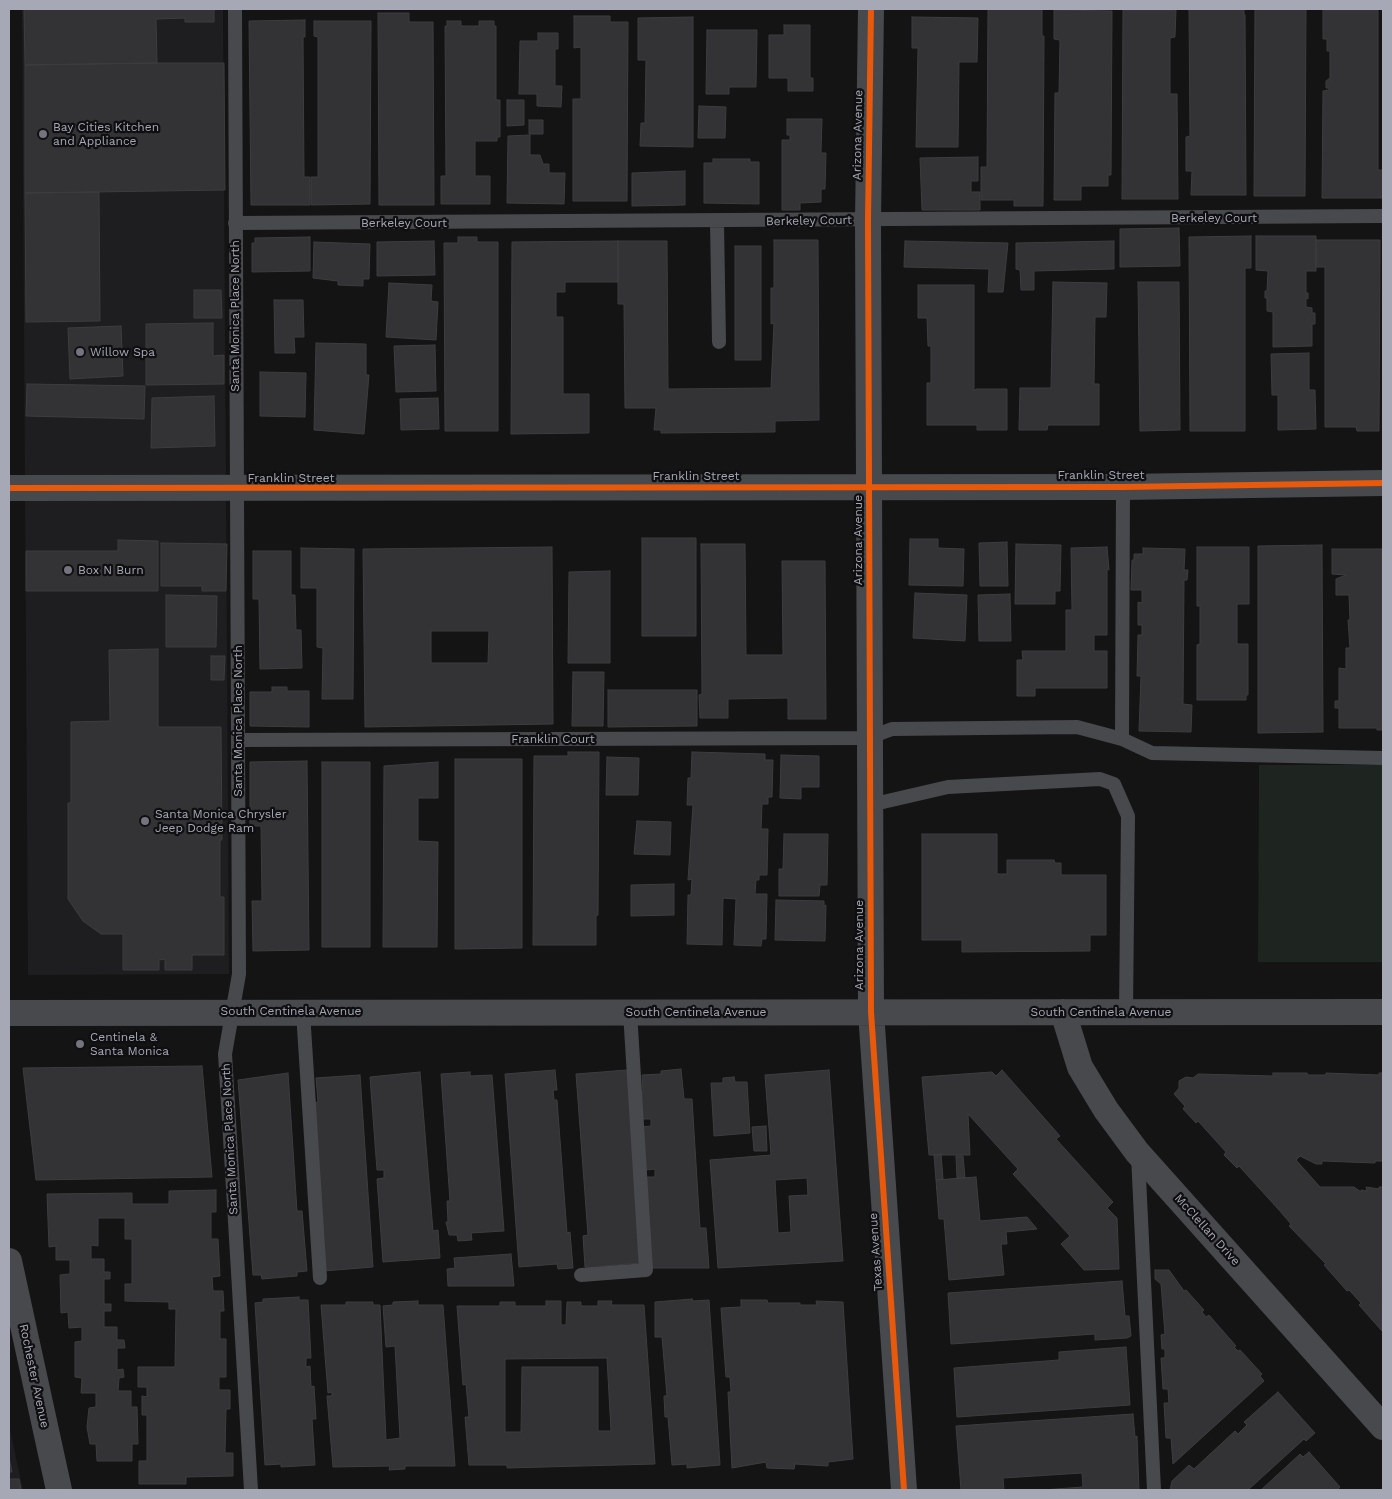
<!DOCTYPE html>
<style>
body{margin:0}
#map{position:relative;width:1392px;height:1499px;overflow:hidden;background:#141414;font-family:"Work Sans",sans-serif}
canvas{display:block}
.frame{position:absolute;inset:0;border:10px solid #a6a8b5;pointer-events:none}
</style>
<div id="map">
<canvas width="1392" height="1499"></canvas>
<div class="frame"></div>
</div>
<script>
const ctx = document.querySelector('canvas').getContext('2d');
ctx.lineJoin = 'round';
function paint(path, color) {
  ctx.fillStyle = color;
  ctx.fill(path, 'evenodd');
}
function toPath(rows) {
  const path = new Path2D();
  for (const r of rows) {
    path.moveTo(r[0], r[1]);
    for (let i = 2; i < r.length; i += 2) path.lineTo(r[i], r[i + 1]);
  }
  return path;
}
function stroke(path, color, width, dash) {
  ctx.strokeStyle = color;
  ctx.lineWidth = width;
  ctx.lineCap = dash ? 'butt' : 'round';
  ctx.setLineDash(dash || []);
  ctx.stroke(path);
}
function label(font, color, halo, rows, align = 'center') {
  ctx.font = font + ' "Work Sans",sans-serif';
  ctx.lineWidth = 4.5;
  ctx.setLineDash([]);
  ctx.textBaseline = 'middle';
  ctx.strokeStyle = halo;
  ctx.fillStyle = color;
  for (const [text, x, y, turn = 0] of rows) {
    ctx.save();
    ctx.translate(x, y);
    ctx.rotate((+turn || 0) * Math.PI / 180);
    ctx.textAlign = isNaN(turn) ? turn : align;
    if (halo) ctx.strokeText(text, 0, 0);
    ctx.fillText(text, 0, 0);
    ctx.restore();
  }
}
const built = toPath([
 [22,9,223,9,229,974,28,975],
 [9,1425,23,1490,9,1490]
]);
const green = toPath([
 [1259,765,1383,765,1383,962,1258,962]
]);
const building = toPath([
 [24,9,214,9,214,22,185,22,185,18,156,19,157,63,25,65,24,9],
 [988,9,1042,9,1042,36,1044,36,1043,206,1014,206,1014,200,981,200,981,167,987,167,988,9],
 [1189,9,1244,9,1244,15,1245,15,1246,195,1191,195,1192,171,1186,171,1186,137,1190,136,1189,9],
 [1255,9,1306,9,1305,196,1254,196,1255,9],
 [1054,10,1112,11,1111,175,1108,175,1108,186,1081,186,1081,200,1054,200,1055,93,1059,93,1060,40,1054,39,1054,10],
 [1123,10,1176,10,1175,37,1170,38,1170,94,1177,94,1178,199,1122,199,1123,10],
 [1323,10,1378,10,1378,170,1383,170,1383,198,1322,198,1323,91,1329,90,1329,88,1326,88,1326,81,1330,78,1330,51,1327,51,1327,39,1323,39,1323,10],
 [378,13,409,13,409,22,433,22,434,205,379,205,378,13],
 [574,16,610,16,610,22,628,22,627,201,573,201,573,99,581,99,581,47,574,48,574,16],
 [693,17,693,147,640,146,641,123,645,123,646,60,638,60,638,18,693,17],
 [912,17,978,18,977,62,959,62,958,147,916,147,918,48,912,48,912,17],
 [305,20,305,37,303,37,304,177,310,177,310,205,251,205,249,21,305,20],
 [314,21,371,21,370,204,311,205,311,177,318,177,318,37,314,36,314,21],
 [447,21,461,21,461,26,479,26,479,21,494,21,494,26,496,26,496,100,500,100,500,137,497,137,497,141,475,141,475,176,490,176,490,204,441,204,441,176,446,176,445,26,447,26,447,21],
 [784,25,810,25,810,78,813,78,813,91,788,91,788,78,769,78,769,35,784,35,784,25],
 [707,30,757,30,756,87,729,87,729,94,706,94,707,30],
 [538,33,558,33,558,49,555,49,555,86,562,86,561,107,537,106,537,94,519,94,520,41,538,41,538,33],
 [157,63,224,63,225,190,25,193,25,65,157,63],
 [507,100,524,100,524,125,507,126,507,100],
 [699,106,726,107,725,138,698,138,699,106],
 [787,119,822,119,821,153,826,153,825,189,821,189,821,202,800,203,800,210,782,210,782,140,790,140,790,135,787,135,787,119],
 [529,120,543,120,543,134,529,134,529,120],
 [530,135,530,155,540,155,543,164,549,164,549,173,565,173,564,204,507,203,508,136,530,135],
 [978,157,978,181,971,181,971,192,980,192,980,210,922,210,920,158,978,157],
 [713,159,750,159,750,162,759,162,759,204,704,203,704,163,713,163,713,159],
 [685,171,685,205,632,206,632,173,685,171],
 [99,192,100,321,26,322,25,193,99,192],
 [1179,228,1180,266,1120,267,1120,229,1179,228],
 [1251,236,1251,268,1245,268,1245,431,1190,431,1189,237,1251,236],
 [1256,236,1316,236,1316,271,1306,271,1306,293,1308,293,1308,299,1306,298,1306,307,1312,308,1312,313,1315,313,1315,324,1312,324,1312,346,1273,347,1273,312,1267,311,1267,298,1265,298,1265,291,1267,291,1268,271,1256,270,1256,236],
 [310,237,310,271,252,272,252,243,255,243,255,238,310,237],
 [458,237,477,237,477,242,498,242,498,431,445,431,444,243,458,243,458,237],
 [774,240,818,240,819,420,775,421,775,432,661,433,661,430,654,430,656,408,625,408,624,304,618,304,618,241,667,241,668,389,771,388,774,323,771,324,771,288,774,288,774,240],
 [1316,240,1380,240,1379,431,1357,431,1356,427,1325,427,1325,267,1316,267,1316,240],
 [434,241,435,275,377,276,377,242,434,241],
 [618,241,618,282,565,282,565,292,556,292,556,317,563,317,563,394,589,394,589,433,511,434,512,242,618,241],
 [905,241,1008,243,1003,292,988,292,989,269,904,267,905,241],
 [1114,241,1114,269,1034,271,1034,290,1021,290,1020,270,1016,269,1016,243,1114,241],
 [314,242,370,244,369,279,363,279,363,286,338,285,338,281,313,278,314,242],
 [735,246,761,246,761,360,735,360,735,246],
 [1053,282,1107,283,1106,317,1095,317,1094,384,1099,384,1099,425,1048,425,1047,430,1019,430,1020,388,1051,388,1053,282],
 [1138,282,1179,282,1180,430,1140,431,1138,282],
 [389,283,432,285,431,301,438,302,436,340,386,337,389,283],
 [918,285,974,285,974,391,976,389,1007,389,1007,430,977,430,977,425,927,425,927,383,931,383,931,346,928,346,927,318,918,318,918,285],
 [194,290,221,290,222,318,194,318,194,290],
 [274,300,303,300,304,337,294,337,295,353,275,353,274,300],
 [213,323,213,356,224,355,224,384,146,385,146,324,213,323],
 [121,326,123,376,70,379,68,328,121,326],
 [316,343,366,344,366,375,369,375,364,434,314,430,316,343],
 [435,345,436,391,396,392,394,346,435,345],
 [1309,353,1309,390,1315,390,1316,429,1278,430,1278,395,1272,395,1271,354,1309,353],
 [260,372,306,373,305,417,260,416,260,372],
 [27,384,145,386,144,419,26,416,27,384],
 [214,396,215,446,151,448,152,398,214,396],
 [438,398,439,429,401,430,400,399,438,398],
 [642,538,696,538,696,636,642,636,642,538],
 [910,539,938,539,938,548,964,549,963,586,909,585,910,539],
 [118,540,158,541,158,591,26,591,26,551,118,551,118,540],
 [1007,542,1008,586,980,586,979,543,1007,542],
 [161,543,227,544,226,591,202,591,202,586,161,586,161,543],
 [701,544,745,544,746,655,783,655,782,561,825,561,826,719,788,719,788,698,728,699,728,718,700,718,699,695,702,694,701,544],
 [1016,544,1061,545,1060,591,1055,591,1055,604,1015,604,1016,544],
 [1322,545,1323,732,1258,733,1258,546,1322,545],
 [552,547,553,724,365,727,363,549,552,547],
 [431,631,489,631,488,663,431,663,431,631],
 [1107,547,1109,570,1107,569,1107,635,1094,635,1094,651,1107,651,1107,688,1035,688,1035,696,1017,696,1017,660,1023,660,1022,651,1066,651,1066,610,1072,610,1071,548,1107,547],
 [1197,547,1249,547,1249,604,1237,604,1237,644,1248,644,1248,695,1246,695,1246,700,1197,700,1197,645,1200,644,1200,606,1197,606,1197,547],
 [301,548,354,549,353,699,322,699,323,648,317,647,317,588,301,588,301,548],
 [1143,548,1185,549,1184,570,1188,570,1187,580,1184,580,1183,704,1192,705,1191,732,1139,731,1141,676,1137,676,1138,635,1142,635,1142,625,1138,625,1138,602,1142,603,1142,590,1131,590,1132,560,1134,560,1134,554,1143,554,1143,548],
 [1332,549,1382,549,1382,730,1377,730,1377,728,1339,728,1339,708,1335,708,1335,701,1339,701,1339,668,1346,669,1346,648,1350,648,1348,620,1350,620,1349,595,1336,595,1336,579,1346,575,1332,574,1332,549],
 [253,551,291,551,291,595,295,595,296,630,301,630,302,668,260,669,259,599,253,599,253,551],
 [610,571,610,663,568,663,569,572,610,571],
 [915,593,967,595,965,641,913,638,915,593],
 [1010,594,1011,641,979,641,978,595,1010,594],
 [166,595,217,596,216,647,166,647,166,595],
 [158,649,158,727,221,727,222,840,220,840,220,897,224,897,224,955,192,955,192,970,165,970,165,959,159,960,159,970,123,970,123,934,101,934,83,921,68,899,68,803,71,803,71,722,110,721,109,650,158,649],
 [211,656,225,656,224,680,211,680,211,656],
 [573,672,604,672,603,726,572,726,573,672],
 [272,687,287,687,287,691,309,691,309,727,250,726,250,692,272,692,272,687],
 [608,690,697,690,697,726,608,727,608,690],
 [568,752,599,752,598,915,596,916,596,945,533,945,534,756,568,756,568,752],
 [692,752,765,754,765,760,773,760,772,797,768,797,768,804,762,804,761,829,768,829,767,875,759,875,759,880,756,880,755,894,767,894,766,939,762,939,761,946,734,945,736,899,723,898,722,945,687,944,688,895,691,895,692,879,688,880,693,805,687,805,688,778,691,778,692,752],
 [781,755,819,756,819,787,801,787,801,799,780,798,781,755],
 [607,757,639,758,638,795,606,795,607,757],
 [455,759,522,759,522,948,455,949,455,759],
 [307,761,309,950,253,951,252,901,262,901,261,826,250,826,250,762,307,761],
 [322,762,370,762,370,947,322,947,322,762],
 [438,762,438,798,418,798,418,841,438,842,437,947,383,947,384,766,438,762],
 [637,821,671,822,670,855,634,854,637,821],
 [784,834,828,834,827,885,820,885,819,896,779,896,779,869,783,869,784,834],
 [922,834,997,834,997,874,1007,874,1007,860,1054,860,1055,863,1061,863,1061,875,1106,875,1106,935,1090,935,1090,951,962,952,962,940,922,940,922,834],
 [674,884,674,915,631,916,631,885,674,884],
 [776,900,824,901,824,906,826,905,825,941,775,940,776,900],
 [202,1066,212,1177,36,1180,23,1068,202,1066],
 [681,1069,684,1099,692,1099,700,1228,706,1228,709,1268,651,1268,646,1177,655,1177,655,1169,645,1170,642,1127,651,1126,651,1119,641,1119,639,1092,643,1092,642,1075,661,1074,661,1071,681,1069],
 [555,1070,557,1090,553,1090,554,1100,557,1100,567,1233,570,1232,573,1268,558,1269,557,1264,519,1267,505,1074,555,1070],
 [627,1070,641,1263,602,1266,603,1270,589,1271,588,1267,585,1267,583,1236,588,1235,576,1074,627,1070],
 [829,1070,843,1261,718,1268,710,1160,771,1155,765,1075,829,1070],
 [807,1178,808,1195,789,1196,791,1232,778,1233,775,1180,807,1178],
 [1002,1070,1060,1136,1056,1139,1113,1202,1107,1208,1117,1218,1119,1269,1084,1270,1061,1244,1070,1236,1013,1174,1018,1169,968,1114,970,1155,929,1155,922,1077,992,1072,996,1076,1002,1070],
 [420,1072,433,1231,438,1230,440,1258,383,1262,377,1179,384,1178,384,1170,377,1170,370,1077,420,1072],
 [470,1072,470,1076,492,1075,504,1231,471,1233,472,1240,458,1241,457,1235,449,1235,446,1222,448,1222,447,1201,450,1201,441,1074,470,1072],
 [288,1073,297,1211,302,1211,307,1271,297,1272,297,1276,262,1279,261,1275,253,1275,238,1080,288,1073],
 [1273,1073,1307,1073,1308,1075,1326,1075,1326,1073,1379,1075,1379,1073,1383,1073,1383,1161,1375,1161,1375,1163,1322,1161,1322,1164,1316,1164,1300,1156,1296,1160,1320,1187,1354,1187,1361,1192,1361,1190,1367,1191,1366,1187,1379,1189,1379,1187,1383,1187,1382,1331,1359,1305,1361,1303,1349,1290,1347,1291,1324,1265,1326,1264,1289,1226,1291,1224,1279,1210,1239,1166,1237,1168,1224,1155,1226,1152,1198,1121,1196,1123,1183,1109,1185,1106,1174,1094,1179,1088,1179,1081,1186,1077,1193,1078,1198,1074,1273,1076,1273,1073],
 [360,1075,373,1267,323,1271,312,1103,318,1102,316,1078,360,1075],
 [734,1077,735,1082,747,1082,750,1133,714,1136,711,1083,723,1083,723,1078,734,1077],
 [766,1126,767,1151,754,1151,752,1127,766,1126],
 [941,1154,943,1179,936,1180,934,1155,941,1154],
 [956,1156,963,1156,965,1178,957,1178,956,1156],
 [976,1177,980,1221,1027,1217,1037,1229,1006,1232,1007,1244,1001,1244,1004,1275,949,1280,944,1219,939,1219,936,1180,976,1177],
 [216,1190,216,1212,211,1212,211,1239,218,1239,220,1276,212,1277,213,1291,223,1291,224,1311,220,1311,220,1339,226,1339,226,1377,219,1377,219,1390,230,1390,230,1409,226,1409,225,1453,233,1453,233,1476,186,1477,186,1484,139,1484,139,1461,147,1461,147,1415,142,1415,142,1396,147,1397,147,1387,138,1387,138,1367,175,1367,176,1309,169,1309,169,1302,125,1301,125,1284,132,1284,132,1239,125,1239,125,1218,98,1218,98,1246,91,1245,91,1259,104,1259,104,1272,110,1272,110,1279,104,1279,104,1304,111,1304,111,1311,104,1311,104,1327,117,1327,117,1340,124,1340,125,1348,117,1348,117,1370,123,1369,124,1377,119,1378,118,1391,131,1391,131,1407,137,1407,138,1444,132,1444,132,1461,97,1461,96,1444,90,1444,87,1427,89,1408,96,1407,96,1393,81,1393,82,1378,75,1377,75,1342,82,1341,82,1327,69,1328,68,1312,61,1313,60,1275,70,1274,70,1260,56,1260,56,1246,49,1247,47,1194,132,1193,132,1204,169,1204,169,1191,216,1190],
 [511,1254,514,1286,448,1286,447,1269,455,1268,454,1258,511,1254],
 [1155,1270,1169,1270,1184,1291,1186,1290,1204,1310,1202,1312,1206,1317,1209,1315,1236,1346,1234,1347,1238,1351,1240,1350,1262,1374,1260,1376,1264,1381,1173,1464,1171,1438,1166,1438,1164,1403,1169,1403,1168,1389,1163,1389,1161,1358,1165,1358,1165,1349,1162,1349,1161,1335,1165,1334,1161,1284,1155,1279,1155,1270],
 [1122,1281,1125,1316,1129,1316,1131,1336,1127,1338,1095,1340,1095,1334,951,1344,948,1293,1122,1281],
 [299,1297,299,1300,308,1300,311,1358,306,1358,306,1367,310,1366,311,1387,314,1386,316,1419,312,1419,315,1465,281,1467,281,1464,265,1465,255,1303,263,1302,263,1299,299,1297],
 [692,1299,693,1301,709,1300,720,1465,687,1468,687,1464,672,1465,668,1417,665,1417,664,1396,667,1396,662,1337,655,1337,655,1302,692,1299],
 [741,1300,767,1300,768,1303,800,1303,800,1305,817,1305,816,1301,843,1302,853,1459,828,1462,828,1466,795,1464,794,1469,767,1468,766,1462,732,1468,728,1392,731,1392,730,1377,726,1377,721,1308,741,1307,741,1300],
 [418,1301,418,1305,443,1305,455,1466,405,1466,405,1469,389,1470,390,1466,333,1467,327,1396,332,1396,332,1392,328,1393,321,1305,346,1305,346,1302,373,1302,373,1305,380,1305,386,1440,400,1438,395,1346,386,1347,383,1306,393,1305,393,1302,418,1301],
 [546,1301,561,1301,561,1325,566,1325,567,1302,581,1302,581,1306,598,1306,598,1301,612,1301,611,1305,644,1305,655,1464,507,1468,507,1465,469,1465,465,1417,469,1417,466,1384,463,1385,457,1306,500,1306,500,1302,515,1302,515,1306,546,1306,546,1301],
 [607,1358,611,1431,598,1431,598,1367,522,1367,521,1432,505,1432,505,1359,607,1358],
 [1126,1347,1130,1405,957,1417,954,1368,1059,1360,1059,1352,1126,1347],
 [1278,1392,1315,1433,1306,1441,1304,1439,1248,1490,1170,1490,1172,1481,1189,1465,1194,1469,1235,1431,1238,1434,1247,1425,1244,1422,1278,1392],
 [1133,1414,1135,1437,1137,1436,1139,1490,1042,1490,1083,1487,1082,1473,1003,1478,1004,1490,961,1490,956,1426,1133,1414],
 [1309,1452,1340,1487,1337,1490,1261,1490,1300,1454,1303,1457,1309,1452],
 [9,1457,12,1472,9,1472,9,1457],
 [9,1479,19,1479,21,1490,9,1490,9,1479]
]);
const service = toPath([
 [235,9,239,974,225,1054,251,1490],
 [717,222,719,342],
 [235,223,1383,216],
 [1122,739,1123,487],
 [238,740,868,738,892,729,1077,727,1122,739,1152,753,1383,758],
 [870,805,948,787,1100,779,1114,784,1128,816,1126,1013],
 [303,1012,320,1278],
 [1138,1156,1154,1490],
 [581,1275,646,1270,630,1012]
]);
const minor = toPath([
 [871,9,868,220,871,1012,904,1490],
 [9,488,1123,487,1383,483],
 [1063,1012,1080,1067,1106,1110,1137,1152,1383,1427],
 [9,1013,1383,1012],
 [9,1261,59,1490]
]);
const cycleway = toPath([
 [871,9,868,220,871,1012,904,1490],
 [9,488,1123,487,1383,483]
]);
const markers = [
 [43,134,5,"#73747d"],
 [80,352,5,"#73747d"],
 [68,570,5,"#73747d"],
 [145,821,5,"#73747d"],
 [80,1044,5,"#73747d"]
];
const poiNames = [
 ["Bay Cities Kitchen",53,127],
 ["and Appliance",53,141],
 ["Willow Spa",90,352],
 ["Box N Burn",78,570],
 ["Santa Monica Chrysler",155,814],
 ["Jeep Dodge Ram",155,828],
 ["Centinela &",90,1037],
 ["Santa Monica",90,1051]
];
const streetNames = [
 ["Arizona Avenue",858,135,-89],
 ["Berkeley Court",1214,218],
 ["Berkeley Court",809,221,-1],
 ["Berkeley Court",404,223],
 ["Santa Monica Place North",235,316,-90],
 ["Franklin Street",1101,475],
 ["Franklin Street",696,476],
 ["Franklin Street",291,478],
 ["Arizona Avenue",858,540,-90],
 ["Santa Monica Place North",238,721,-90],
 ["Franklin Court",553,739],
 ["Arizona Avenue",859,945,-90],
 ["South Centinela Avenue",291,1011],
 ["South Centinela Avenue",696,1012],
 ["South Centinela Avenue",1101,1012],
 ["Santa Monica Place North",230,1139,-93],
 ["McClellan Drive",1207,1230,48],
 ["Texas Avenue",876,1252,-94],
 ["Rochester Avenue",34,1376,78]
];
paint(built, '#1e1e20');
paint(green, '#1e241f');
paint(building, '#333335');
stroke(building, '#3d3d40', 1);
stroke(service, '#48494d', 14);
stroke(minor, '#48494d', 26);
stroke(cycleway, '#e8590c', 6);
for (const [x, y, r, color] of markers) {
  const dot = new Path2D();
  dot.arc(x, y, r, 0, 2 * Math.PI);
  ctx.fillStyle = color;
  ctx.fill(dot);
  stroke(dot, '#0f0e10', 2);
}
label('12px', '#a6a8b5', '#0f0e10', poiNames, 'left');
label('12px', '#a6a8b5', '#0f0e10', streetNames);
</script>
